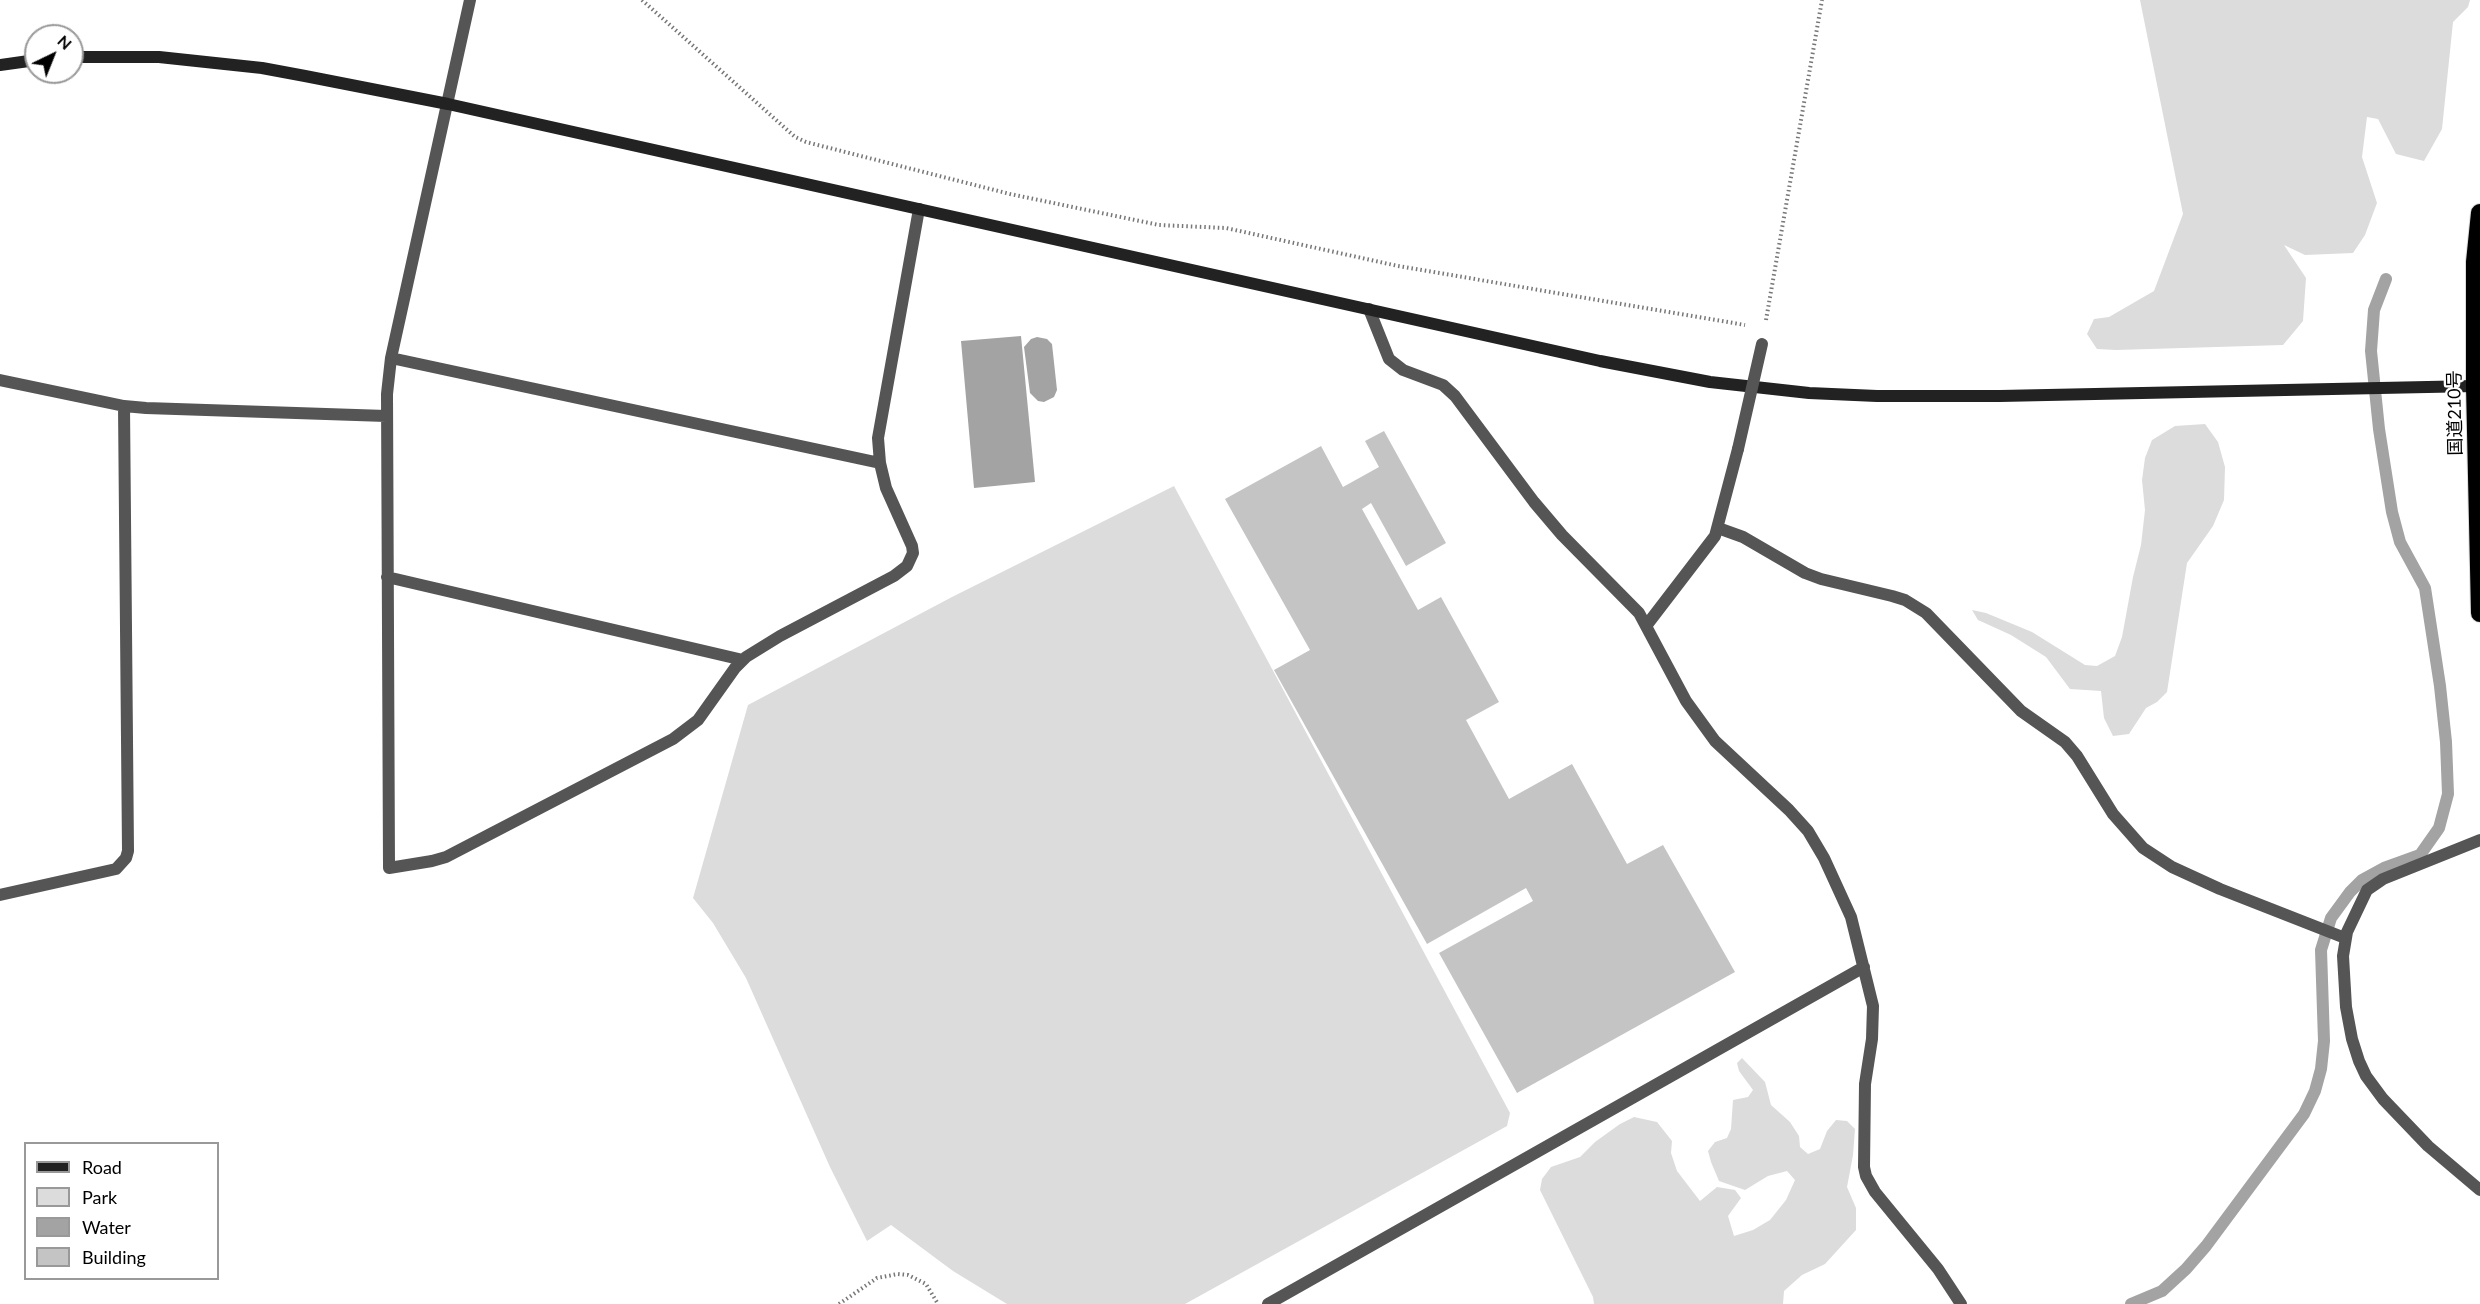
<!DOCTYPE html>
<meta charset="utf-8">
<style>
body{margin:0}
#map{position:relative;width:2480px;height:1304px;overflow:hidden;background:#fff;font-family:Lato,sans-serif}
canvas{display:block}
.legend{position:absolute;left:24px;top:1142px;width:195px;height:138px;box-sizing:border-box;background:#fff;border:2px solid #999;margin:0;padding:8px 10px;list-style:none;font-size:18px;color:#000}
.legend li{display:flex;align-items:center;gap:12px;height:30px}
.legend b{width:30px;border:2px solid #999}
.north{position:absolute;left:24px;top:24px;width:60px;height:60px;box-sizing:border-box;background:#fff;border:2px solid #999;border-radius:50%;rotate:43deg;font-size:16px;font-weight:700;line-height:24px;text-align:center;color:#000}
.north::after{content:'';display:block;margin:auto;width:21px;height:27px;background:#000;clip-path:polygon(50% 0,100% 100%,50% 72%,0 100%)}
</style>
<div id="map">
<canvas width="2480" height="1304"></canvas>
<ul class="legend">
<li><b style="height:8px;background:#222"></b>Road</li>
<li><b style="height:16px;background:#dcdcdc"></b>Park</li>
<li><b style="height:16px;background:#a3a3a3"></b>Water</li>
<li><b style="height:16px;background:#c4c4c4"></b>Building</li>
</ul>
<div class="north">N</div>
</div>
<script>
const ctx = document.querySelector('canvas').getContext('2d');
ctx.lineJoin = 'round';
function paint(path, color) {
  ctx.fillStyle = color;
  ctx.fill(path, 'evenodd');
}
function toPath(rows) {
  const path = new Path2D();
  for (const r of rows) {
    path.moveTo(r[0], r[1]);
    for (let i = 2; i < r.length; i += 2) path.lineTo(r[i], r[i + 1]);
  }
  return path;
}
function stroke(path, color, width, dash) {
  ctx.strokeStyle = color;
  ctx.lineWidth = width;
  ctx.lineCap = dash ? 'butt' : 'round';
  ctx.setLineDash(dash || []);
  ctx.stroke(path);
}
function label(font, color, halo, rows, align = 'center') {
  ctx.font = font + ' Lato,"Noto Sans JP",sans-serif';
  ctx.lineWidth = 4.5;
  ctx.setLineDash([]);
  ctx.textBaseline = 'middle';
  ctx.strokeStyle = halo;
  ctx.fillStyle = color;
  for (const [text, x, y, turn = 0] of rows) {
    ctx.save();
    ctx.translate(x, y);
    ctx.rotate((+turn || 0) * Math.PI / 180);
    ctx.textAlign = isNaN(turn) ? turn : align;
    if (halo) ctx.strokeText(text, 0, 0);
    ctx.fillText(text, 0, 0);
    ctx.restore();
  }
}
const green = toPath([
 [2140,0,2470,0,2468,7,2453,22,2442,129,2424,161,2396,154,2378,119,2367,117,2362,157,2377,203,2365,235,2353,253,2305,255,2284,245,2306,278,2303,321,2283,345,2116,350,2097,349,2087,334,2094,319,2109,317,2154,291,2183,214],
 [2205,424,2218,442,2225,467,2224,500,2213,526,2187,563,2167,692,2157,702,2146,708,2129,734,2113,736,2104,718,2101,691,2070,689,2046,657,2011,635,1978,620,1972,610,1986,613,2032,632,2085,665,2097,666,2115,656,2122,637,2133,577,2141,545,2145,510,2142,480,2145,458,2152,440,2175,426],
 [1174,486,1510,1113,1507,1126,1185,1304,1007,1304,953,1271,891,1225,867,1241,830,1167,746,978,713,923,693,898,748,705,952,597],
 [1742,1058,1765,1082,1771,1105,1790,1122,1799,1136,1800,1147,1808,1154,1820,1149,1827,1131,1836,1120,1847,1121,1855,1129,1853,1155,1847,1187,1856,1208,1856,1230,1825,1264,1802,1275,1784,1291,1783,1304,1594,1304,1593,1297,1540,1190,1542,1179,1551,1167,1580,1157,1595,1142,1620,1124,1634,1117,1657,1122,1672,1141,1671,1153,1677,1171,1700,1201,1717,1187,1735,1190,1741,1198,1728,1216,1734,1236,1753,1230,1770,1220,1786,1200,1795,1180,1787,1171,1768,1176,1745,1190,1719,1181,1711,1162,1708,1151,1715,1142,1727,1138,1731,1129,1733,1100,1748,1097,1753,1090,1739,1071,1737,1063]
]);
const water = toPath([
 [1021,336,1035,482,974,488,961,341],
 [1037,337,1047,339,1052,344,1057,390,1054,397,1044,402,1038,401,1030,393,1024,347,1031,339]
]);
const stream = toPath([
 [2131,1304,2162,1291,2186,1269,2206,1246,2304,1114,2315,1091,2321,1069,2324,1041,2321,950,2331,918,2350,892,2362,880,2384,868,2420,855,2439,828,2448,794,2446,742,2440,686,2425,588,2400,542,2392,512,2379,429,2371,351,2374,310,2386,279]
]);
const building = toPath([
 [1384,431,1446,543,1406,566,1371,503,1362,509,1418,610,1441,597,1499,702,1466,720,1509,799,1572,764,1627,864,1663,845,1735,972,1517,1093,1439,953,1533,901,1526,888,1427,944,1274,670,1310,650,1225,499,1321,446,1343,487,1379,467,1365,441]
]);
const path = toPath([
 [642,0,795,137,806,142,1010,194,1159,225,1226,228,1398,266,1745,325],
 [1766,320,1822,0],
 [839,1304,877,1278,898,1274,908,1275,926,1284,938,1304]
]);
const street = toPath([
 [470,0,391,358,387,394,389,868,432,861,446,857,673,739,698,720,735,668,746,657,780,636,894,576,907,566,913,553,912,546,886,488,880,463,878,438,919,209],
 [1369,309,1389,359,1403,370,1443,385,1455,396,1534,502,1562,535,1639,613,1686,701,1715,741,1789,810,1808,831,1824,858,1851,917,1873,1006,1872,1039,1865,1084,1864,1167,1866,1176,1875,1192,1938,1269,1961,1304],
 [391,358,880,463],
 [0,380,124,406,146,408,386,416],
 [1718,528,1743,537,1805,573,1821,579,1892,596,1905,600,1926,613,2021,711,2065,742,2077,756,2113,814,2143,848,2172,867,2220,889,2345,938],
 [387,577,743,660],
 [1646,626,1715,536,1738,449],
 [2480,840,2383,879,2367,890,2347,932,2343,956,2346,1007,2352,1039,2359,1061,2366,1076,2383,1099,2428,1146,2480,1190],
 [0,895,116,869,126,858,128,851,124,406],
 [1268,1304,1864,967]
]);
const secondary = toPath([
 [72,57,159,57,262,68,305,76,448,104,1600,361,1710,382,1809,393,1877,396,2000,396,2475,386],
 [0,65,36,60]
]);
const highway = toPath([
 [2480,213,2475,262,2475,386,2480,613]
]);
const streetBridge = toPath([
 [1738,449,1762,344]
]);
const streetNames = [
 ["国道210号",2455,413,-91]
];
paint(green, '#dcdcdc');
paint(water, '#a3a3a3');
stroke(stream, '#a3a3a3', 12);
paint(building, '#c4c4c4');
stroke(highway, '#dbdbdb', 20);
stroke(path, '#777', 4, [1.5, 3]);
stroke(street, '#555', 12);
stroke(secondary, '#222', 12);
stroke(highway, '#000', 18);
stroke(streetBridge, '#555', 12);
label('18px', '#000', '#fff', streetNames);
</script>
